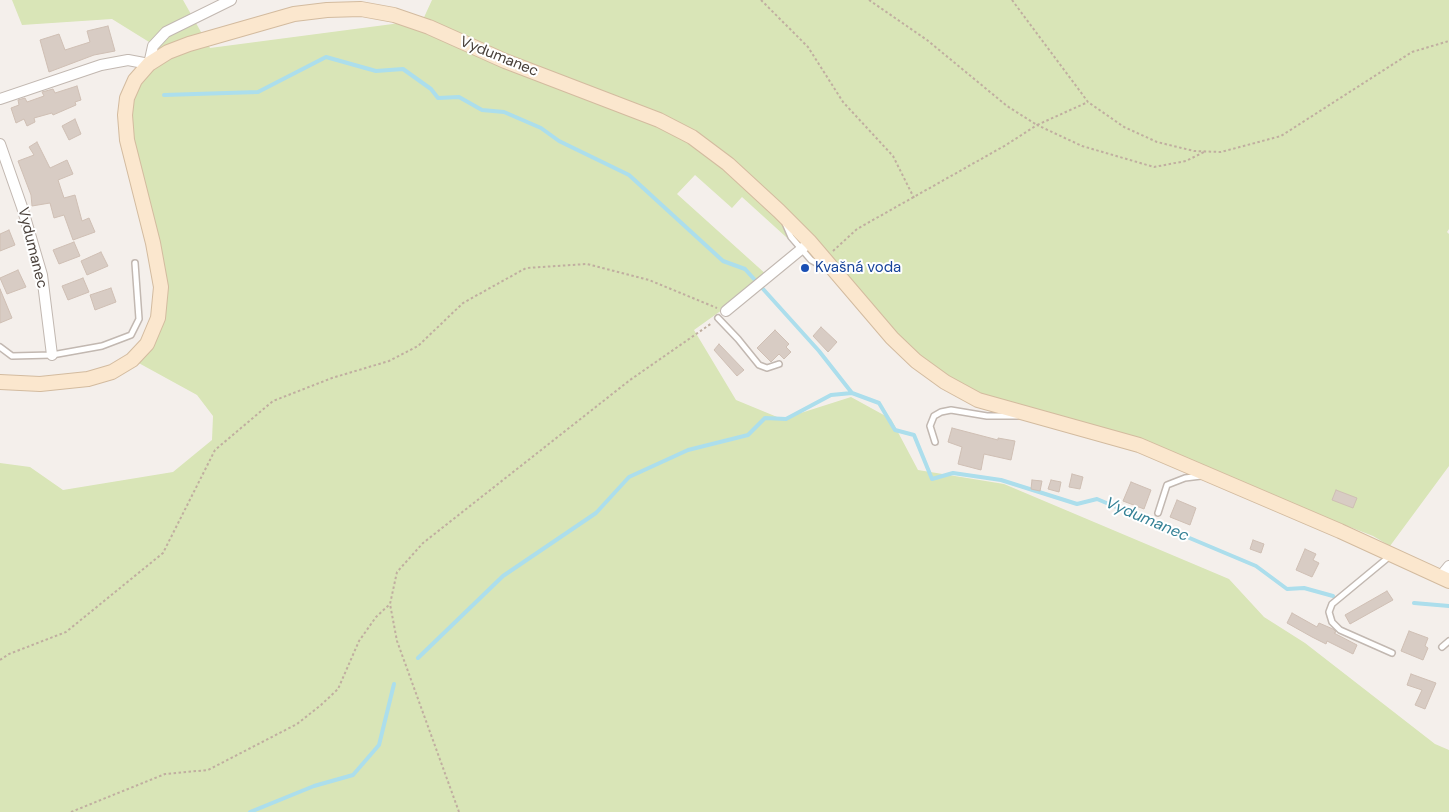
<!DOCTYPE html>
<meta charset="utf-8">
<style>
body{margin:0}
canvas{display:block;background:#f4efeb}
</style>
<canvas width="1449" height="812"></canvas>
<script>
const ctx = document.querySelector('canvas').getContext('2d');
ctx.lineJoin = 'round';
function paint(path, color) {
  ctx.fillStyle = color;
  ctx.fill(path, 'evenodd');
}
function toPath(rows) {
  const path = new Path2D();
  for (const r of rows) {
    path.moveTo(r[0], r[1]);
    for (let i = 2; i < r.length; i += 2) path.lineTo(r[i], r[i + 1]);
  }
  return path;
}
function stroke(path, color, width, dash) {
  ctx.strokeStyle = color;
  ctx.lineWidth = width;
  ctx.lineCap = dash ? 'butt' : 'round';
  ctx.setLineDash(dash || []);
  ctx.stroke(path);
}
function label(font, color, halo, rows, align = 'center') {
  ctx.font = font + ' "DM Sans",sans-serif';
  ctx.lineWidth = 4;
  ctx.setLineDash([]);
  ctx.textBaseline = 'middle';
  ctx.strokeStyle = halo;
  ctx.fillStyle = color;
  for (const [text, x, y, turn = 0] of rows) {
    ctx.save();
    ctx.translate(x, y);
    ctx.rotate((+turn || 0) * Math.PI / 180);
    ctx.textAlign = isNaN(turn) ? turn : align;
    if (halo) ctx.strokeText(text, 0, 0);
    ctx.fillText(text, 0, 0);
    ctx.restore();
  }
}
const green = toPath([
 [12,0,183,0,210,48,408,22,420,26,432,0,1449,0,1449,229,1447,232,1449,234,1449,466,1390,546,1373,536,1188,464,948,384,810,247,694,330,736,400,782,419,851,397,891,419,918,470,1004,484,1229,579,1264,617,1305,643,1435,744,1449,750,1449,812,0,812,0,463,30,467,63,490,173,472,212,440,213,416,197,395,135,361,162,296,127,125,136,84,170,55,112,19,22,25],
 [695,175,732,208,742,197,796,246,768,276,677,194]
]);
const stream = toPath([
 [164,95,258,92,326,57,376,71,403,69,431,89,438,98,459,97,482,110,504,112,541,128,559,141,629,175,723,261,745,269,819,351,852,393],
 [1414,603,1449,606],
 [418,658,503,576,596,513,629,477,688,450,748,435,765,418,786,419,831,395,852,393,879,403,895,430,914,435,932,479,953,473,1001,480,1077,504,1097,499,1256,566,1287,589,1304,588,1333,596],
 [250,812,314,786,353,775,379,745,394,684]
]);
const building = toPath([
 [108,26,115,51,94,55,49,72,40,40,59,34,65,50,90,42,87,31,108,26],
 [77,86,81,100,75,102,76,105,53,115,52,113,34,118,35,122,27,126,24,119,16,123,11,108,19,105,18,100,25,98,27,102,44,96,42,92,53,89,55,93,77,86],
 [75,119,81,134,69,140,62,126,75,119],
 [37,142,50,168,67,160,73,174,58,180,64,198,75,195,82,221,89,218,95,232,73,240,64,215,54,218,50,203,32,206,31,195,18,161,34,155,29,147,37,142],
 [9,230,15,245,0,251,0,234,9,230],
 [74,242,80,256,59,264,53,250,74,242],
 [101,252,108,266,87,275,81,261,101,252],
 [18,270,26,287,7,294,0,278,18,270],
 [83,278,89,292,68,300,62,286,83,278],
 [111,288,116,302,95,310,90,295,111,288],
 [0,289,12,318,0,323,0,289],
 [821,327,837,342,828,352,813,336,821,327],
 [775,330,789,344,786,347,791,352,784,359,779,354,771,362,757,348,775,330],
 [719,344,744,370,737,376,714,350,719,344],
 [952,428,998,440,998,438,1015,441,1011,460,984,454,981,470,958,464,962,447,948,442,952,428],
 [1072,474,1083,477,1080,489,1069,487,1072,474],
 [1032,480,1042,481,1040,491,1031,489,1032,480],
 [1051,480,1061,482,1059,492,1048,489,1051,480],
 [1131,482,1151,490,1144,509,1123,501,1131,482],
 [1336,490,1357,498,1353,508,1332,500,1336,490],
 [1177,500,1196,508,1190,525,1170,517,1177,500],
 [1253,540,1264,544,1261,553,1250,549,1253,540],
 [1305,549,1316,554,1313,560,1319,563,1312,577,1296,570,1305,549],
 [1387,591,1393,600,1350,624,1345,615,1387,591],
 [1292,613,1317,627,1319,623,1333,629,1336,632,1334,633,1357,645,1353,654,1327,641,1326,644,1312,637,1287,623,1292,613],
 [1409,631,1428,638,1425,646,1428,648,1423,660,1401,651,1409,631],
 [1411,674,1436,683,1425,709,1415,705,1422,690,1407,685,1411,674]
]);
const path = toPath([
 [761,0,808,47,843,102,893,156,914,198],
 [869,0,927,40,1007,106,1037,125,1088,102],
 [1012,0,1088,102,1124,127,1157,142,1194,151,1221,152,1281,136,1412,52,1449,41],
 [833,251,857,229,1006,145,1037,125,1082,146,1154,167,1186,161,1204,152],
 [0,660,9,654,66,632,163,553,215,450,273,401,332,378,389,361,418,346,463,303,526,268,587,264,649,280,717,308],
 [71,812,165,774,208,770,297,724,321,705,338,689,359,641,376,617,390,604],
 [459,812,397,641,390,604,397,572,423,543,630,380,712,323]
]);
const service = toPath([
 [785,223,791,237,811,260,827,269],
 [718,318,738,339,759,365,767,368,779,364],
 [0,347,12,356,52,355,102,346,131,335,139,319,135,263],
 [935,442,930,426,934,416,941,412,951,410,987,416,1017,416],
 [1158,513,1167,485,1185,478,1201,476],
 [1390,556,1332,604,1329,612,1332,622,1340,630,1392,653],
 [1442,647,1449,641]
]);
const minor = toPath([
 [0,99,101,65,128,60,149,64,153,46,166,32,231,0],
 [0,144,22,207,42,275,52,355],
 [726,311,810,242],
 [1440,577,1449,566]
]);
const secondary = toPath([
 [0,382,40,384,88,379,112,372,132,360,147,344,158,318,161,287,153,243,127,140,125,115,127,98,135,80,149,64,168,52,189,44,294,14,327,10,361,9,394,15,429,27,505,61,659,120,692,137,728,164,779,211,810,242,892,338,916,361,945,382,978,400,1139,445,1340,531,1449,581]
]);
const markers = [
 [805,268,5,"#1a4fb4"]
];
const streetNames = [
 ["Vydumanec",499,57,22],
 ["Vydumanec",32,248,76]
];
const transitNames = [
 ["Kvašná voda",815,268]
];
const waterNames = [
 ["Vydumanec",1147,520,23]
];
paint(green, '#d9e5b7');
stroke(stream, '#acdeec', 4);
paint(building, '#d8ccc4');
stroke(building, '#cfbfb4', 1);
stroke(service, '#c2b8b1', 8);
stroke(minor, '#c2b8b1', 12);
stroke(secondary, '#d3bb9f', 16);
stroke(path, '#c0aea0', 2, [2.5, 2.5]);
stroke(service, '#fff', 5);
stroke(minor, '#fff', 10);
stroke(secondary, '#fbe7ce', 14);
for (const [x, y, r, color] of markers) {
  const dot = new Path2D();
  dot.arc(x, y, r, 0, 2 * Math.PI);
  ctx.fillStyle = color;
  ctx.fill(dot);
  stroke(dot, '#fff', 2);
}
label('15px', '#483f39', '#fff', streetNames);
label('15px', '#164399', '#fff', transitNames, 'left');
label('italic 16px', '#338095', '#fff', waterNames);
</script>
